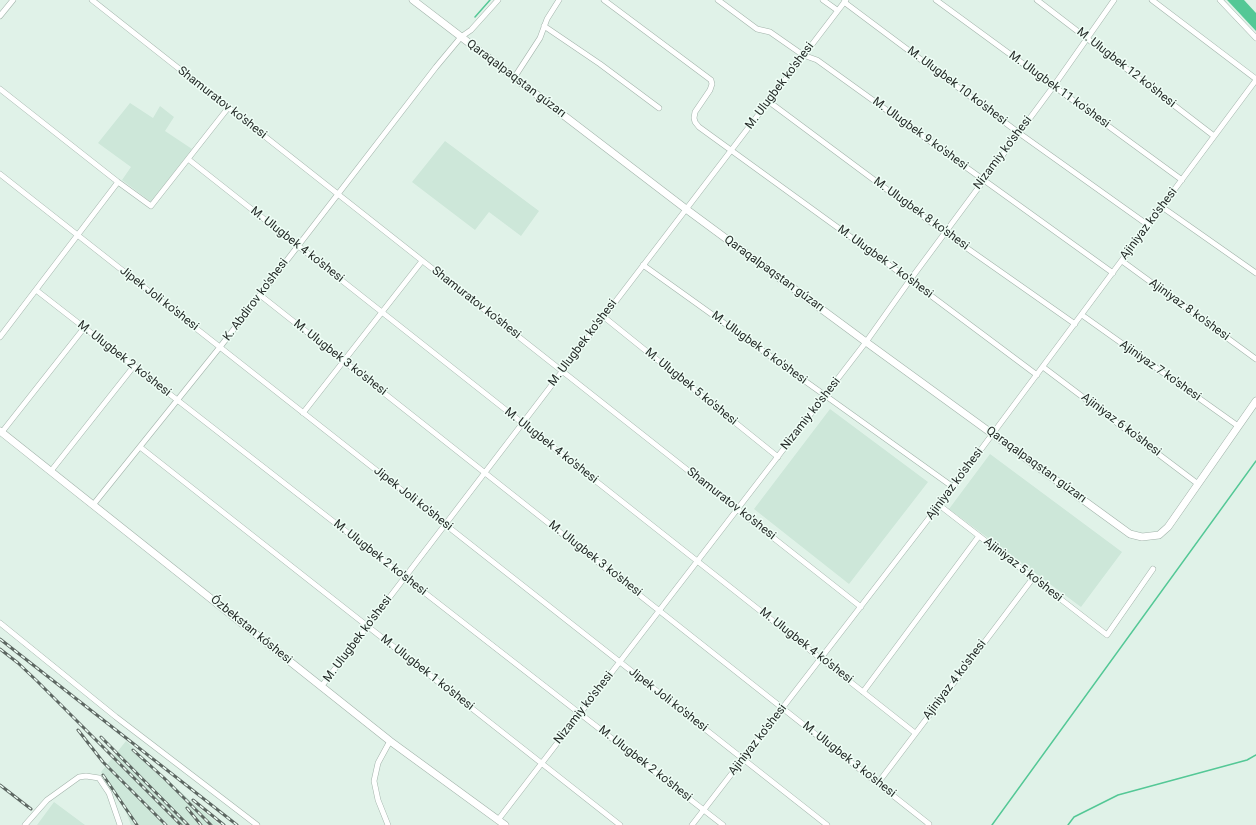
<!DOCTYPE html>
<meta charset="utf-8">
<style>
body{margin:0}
canvas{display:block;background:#e0f2e8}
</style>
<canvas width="1256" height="825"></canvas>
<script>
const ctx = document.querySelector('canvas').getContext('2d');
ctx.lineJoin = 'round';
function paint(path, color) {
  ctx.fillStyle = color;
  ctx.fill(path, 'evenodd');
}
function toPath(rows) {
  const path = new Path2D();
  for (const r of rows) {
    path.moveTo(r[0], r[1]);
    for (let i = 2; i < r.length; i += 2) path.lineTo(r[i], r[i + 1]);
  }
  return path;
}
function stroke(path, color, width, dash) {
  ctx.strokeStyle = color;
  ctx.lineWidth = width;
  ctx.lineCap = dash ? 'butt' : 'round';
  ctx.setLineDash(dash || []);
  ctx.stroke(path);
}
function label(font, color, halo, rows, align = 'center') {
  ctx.font = font + ' Roboto,sans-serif';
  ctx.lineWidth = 3;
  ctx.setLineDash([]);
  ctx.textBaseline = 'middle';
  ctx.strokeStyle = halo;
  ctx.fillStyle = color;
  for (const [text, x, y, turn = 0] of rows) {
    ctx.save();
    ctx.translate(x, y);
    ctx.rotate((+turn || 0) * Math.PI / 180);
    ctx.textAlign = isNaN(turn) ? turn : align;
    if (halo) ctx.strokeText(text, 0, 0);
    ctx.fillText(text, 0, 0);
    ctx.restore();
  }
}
const built = toPath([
 [130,103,153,118,160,106,174,117,165,131,192,149,151,202,122,180,131,167,98,143],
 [445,141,539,211,521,236,489,212,475,230,412,182],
 [830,409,928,482,849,584,754,509],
 [990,454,1122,552,1081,607,949,509],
 [126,741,194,804,220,825,131,825,126,812,101,772],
 [54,802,85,825,37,825]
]);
const water = toPath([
 [1227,0,1244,0,1256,13,1256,31]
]);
const stream = toPath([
 [475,17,490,0],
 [992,825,1256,461],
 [1068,825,1074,817,1118,795,1247,760,1256,755]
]);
const street = toPath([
 [92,0,861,607],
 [604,0,711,80,712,84,710,90,695,112,694,118,695,122,699,127,910,280,1037,375],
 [718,0,757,29,770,32,803,55,817,60,1113,273],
 [823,0,837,10],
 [936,0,1182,180],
 [1037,0,1214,136],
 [1152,0,1256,79],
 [1220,0,1256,38],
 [844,2,1019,133,1148,225],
 [0,16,13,0],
 [544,26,600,64,659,108],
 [514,78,540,38,547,19,559,0],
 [0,89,118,182,151,206,228,108],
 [768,101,944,232,1075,324],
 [188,159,915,733],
 [0,174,827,825],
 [1162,207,1256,273],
 [1122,261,1256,359],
 [643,265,953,487],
 [36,290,723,825],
 [260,295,929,824,928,825],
 [1082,315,1238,426],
 [604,317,778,457],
 [0,337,118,182],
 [1043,367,1198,484],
 [303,413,422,261],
 [2,432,84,328],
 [140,447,620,825],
 [51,471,134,366],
 [93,505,220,347,436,67,461,37,471,30,498,0],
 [939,505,1107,635,1153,569],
 [0,623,116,717,257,825],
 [321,687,846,0],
 [863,692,979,536],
 [878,783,1033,578],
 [498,820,866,342,910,280,1053,87,1114,0],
 [25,825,47,800,79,777,86,776,99,778,109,793,120,825],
 [388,825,378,800,374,781,378,763,390,741],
 [692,825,953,487,1256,80]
]);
const secondary = toPath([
 [413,0,686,209,866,342,1130,534,1142,537,1159,535,1168,527,1256,401],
 [0,431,390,741,505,825]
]);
const rail = toPath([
 [0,639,237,825],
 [0,649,18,663,37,681,181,825],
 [78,730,103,762,166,825],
 [101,737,188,825],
 [133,750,164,778,211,825],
 [103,775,137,825],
 [0,785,31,809],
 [193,800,224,825],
 [187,808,201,825]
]);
const streetNames = [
 ["M. Ulugbek 12 ko'shesi",1126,68,38],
 ["Qaraqalpaqstan gúzarı",516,79,37],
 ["M. Ulugbek ko'shesi",780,86,-53],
 ["M. Ulugbek 10 ko'shesi",957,86,37],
 ["M. Ulugbek 11 ko'shesi",1059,90,36],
 ["Shamuratov ko'shesi",222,103,38],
 ["M. Ulugbek 9 ko'shesi",920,134,36],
 ["Nizamiy ko'shesi",1003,153,-53],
 ["M. Ulugbek 8 ko'shesi",921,214,36],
 ["Ajiniyaz ko'shesi",1149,224,-53],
 ["M. Ulugbek 4 ko'shesi",297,245,38],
 ["M. Ulugbek 7 ko'shesi",885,262,36],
 ["Qaraqalpaqstan gúzarı",774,274,36],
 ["Jipek Joli ko'shesi",159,299,38],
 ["K. Abdirov ko'shesi",256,300,-53],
 ["Shamuratov ko'shesi",476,303,38],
 ["Ajiniyaz 8 ko'shesi",1189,310,36],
 ["M. Ulugbek ko'shesi",583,343,-53],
 ["M. Ulugbek 6 ko'shesi",759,348,36],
 ["M. Ulugbek 3 ko'shesi",340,358,38],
 ["M. Ulugbek 2 ko'shesi",124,359,38],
 ["Ajiniyaz 7 ko'shesi",1160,371,35],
 ["M. Ulugbek 5 ko'shesi",691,387,39],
 ["Nizamiy ko'shesi",811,414,-52],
 ["Ajiniyaz 6 ko'shesi",1121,425,37],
 ["M. Ulugbek 4 ko'shesi",551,446,38],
 ["Qaraqalpaqstan gúzarı",1036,465,36],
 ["Ajiniyaz ko'shesi",955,484,-53],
 ["Jipek Joli ko'shesi",413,499,38],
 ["Shamuratov ko'shesi",731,504,38],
 ["M. Ulugbek 2 ko'shesi",380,558,38],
 ["M. Ulugbek 3 ko'shesi",595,559,38],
 ["Ajiniyaz 5 ko'shesi",1023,570,38],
 ["Ózbekstan kóshesi",251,630,39],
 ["M. Ulugbek ko'shesi",358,639,-53],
 ["M. Ulugbek 4 ko'shesi",806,646,38],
 ["M. Ulugbek 1 ko'shesi",427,673,38],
 ["Ajiniyaz 4 ko'shesi",955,680,-53],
 ["Jipek Joli ko'shesi",668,700,38],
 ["Nizamiy ko'shesi",584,708,-52],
 ["Ajiniyaz ko'shesi",758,740,-52],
 ["M. Ulugbek 3 ko'shesi",849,760,38],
 ["M. Ulugbek 2 ko'shesi",645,764,38]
];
paint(built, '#cde7d9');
paint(water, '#54c896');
stroke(stream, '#54c896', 1.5);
stroke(street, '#a2b3aa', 6);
stroke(secondary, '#a2b3aa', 8);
stroke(street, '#fff', 5);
stroke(secondary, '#fff', 7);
stroke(rail, '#5d6762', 3);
stroke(rail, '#effef6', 1.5, [4.5]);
label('12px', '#252b28', '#effef6', streetNames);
</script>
